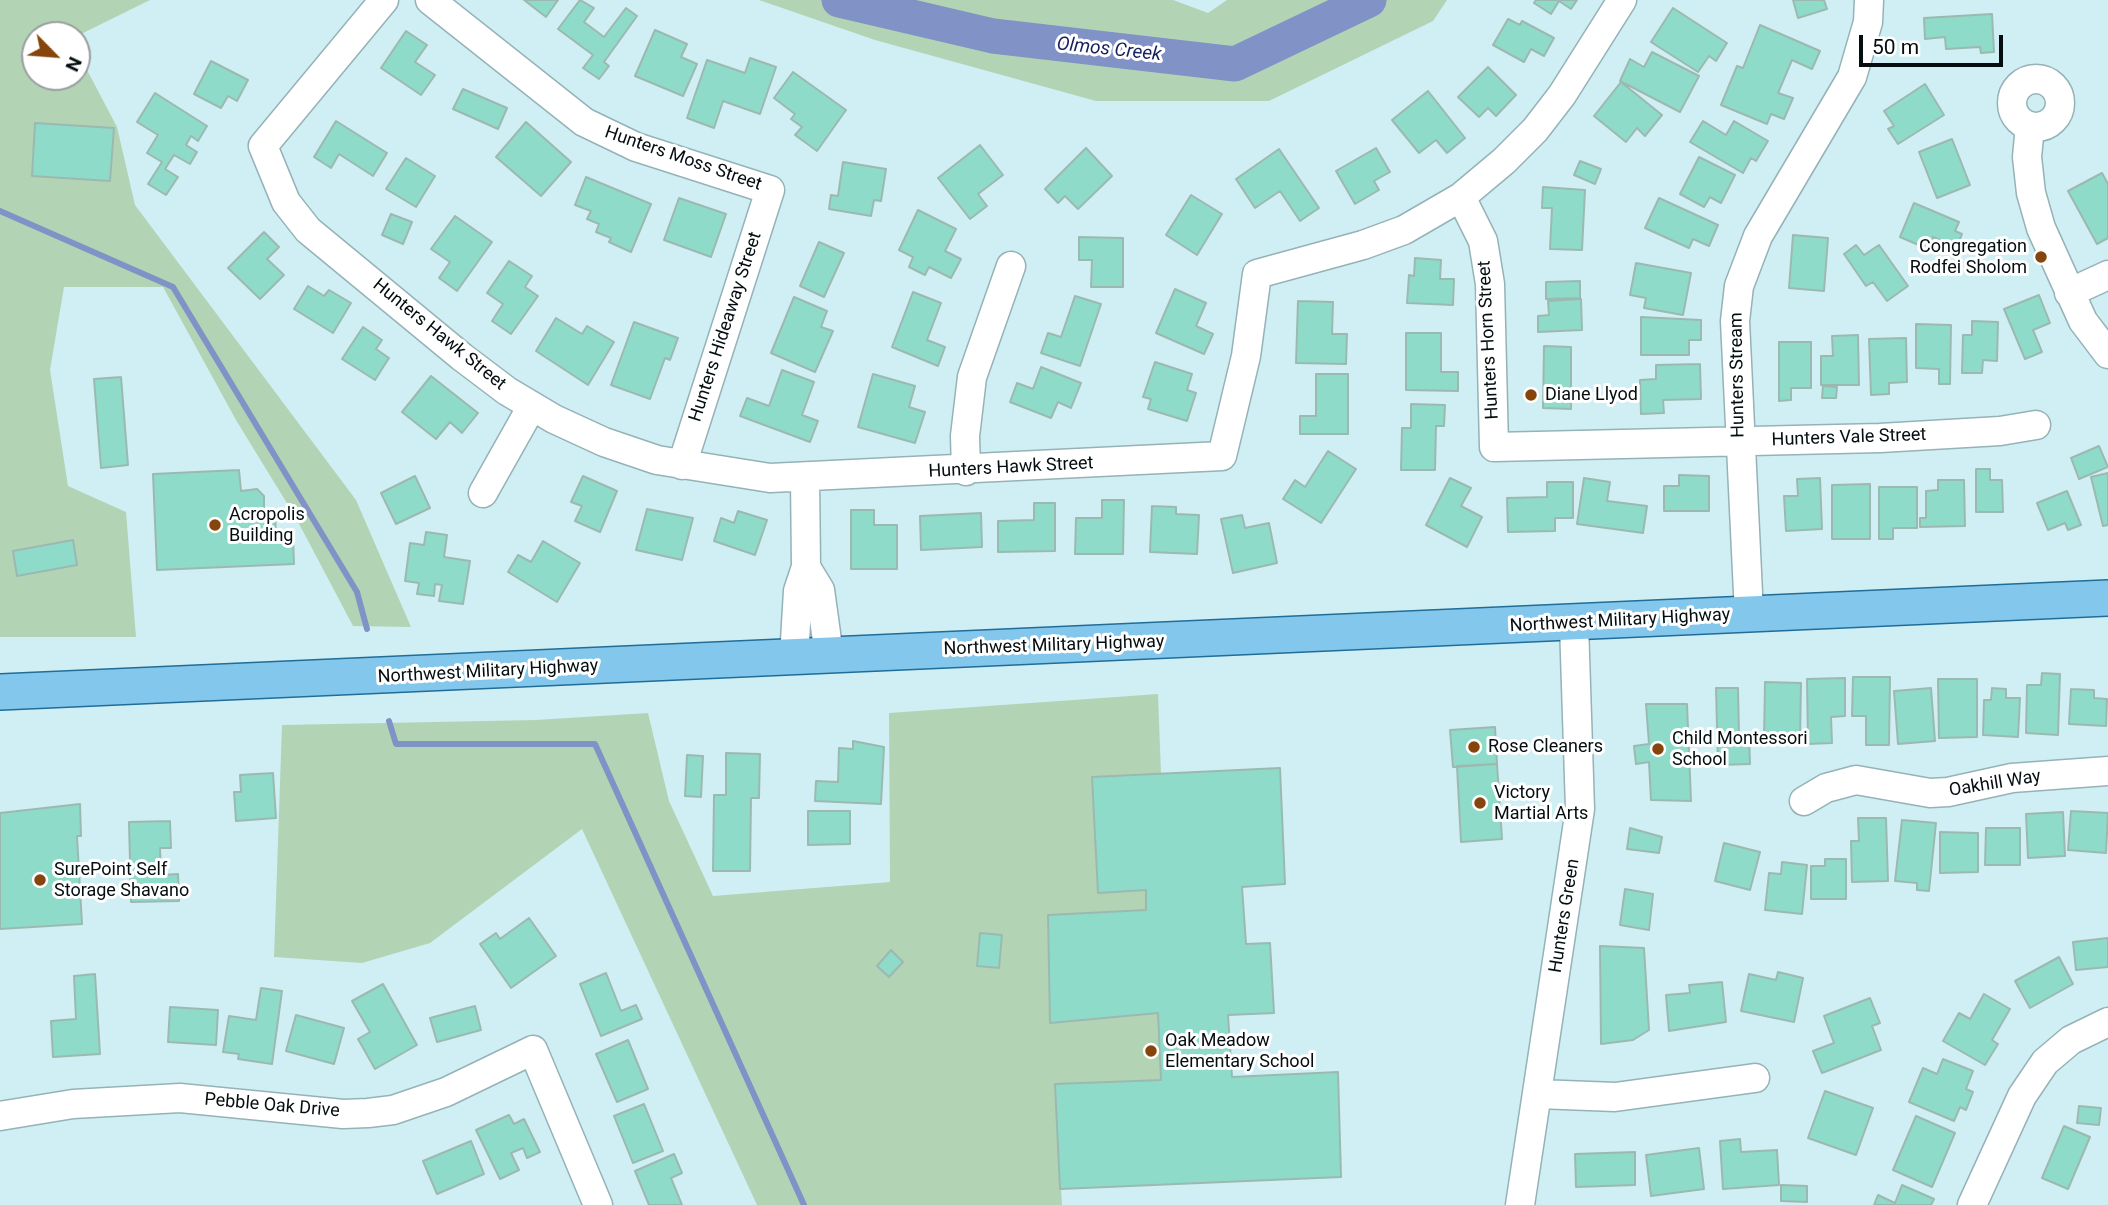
<!DOCTYPE html>
<style>
body{margin:0}
#map{position:relative;width:2108px;height:1205px;overflow:hidden;background:#d0eff4;font-family:Roboto,sans-serif}
canvas{display:block}
.north{position:absolute;left:21px;top:21px;width:70px;height:70px;box-sizing:border-box;background:#fff;border:2px solid #9b9e9f;border-radius:50%;rotate:115deg;font-size:19px;font-weight:700;line-height:28px;text-align:center;color:#040d0f}
.north::after{content:'';display:block;margin:auto;width:24px;height:32px;background:#85450c;clip-path:polygon(50% 0,100% 100%,50% 72%,0 100%)}
.scale{position:absolute;left:1859px;top:35px;width:144px;height:32px;box-sizing:border-box;border:4px solid #040d0f;border-top:0;padding-left:9px;font-size:21px;line-height:24px;white-space:nowrap;color:#040d0f;-webkit-text-stroke:5px #fff;paint-order:stroke}
</style>
<div id="map">
<canvas width="2108" height="1205"></canvas>
<div class="north">N</div>
<div class="scale">50 m</div>
</div>
<script>
const ctx = document.querySelector('canvas').getContext('2d');
ctx.lineJoin = 'round';
function paint(path, color) {
  ctx.fillStyle = color;
  ctx.fill(path, 'evenodd');
}
function toPath(rows) {
  const path = new Path2D();
  for (const r of rows) {
    if (r.length === 3) {
      path.moveTo(r[0] + r[2], r[1]);
      path.arc(r[0], r[1], r[2], 0, 2 * Math.PI);
      continue;
    }
    path.moveTo(r[0], r[1]);
    for (let i = 2; i < r.length; i += 2) path.lineTo(r[i], r[i + 1]);
  }
  return path;
}
function stroke(path, color, width, dash) {
  ctx.strokeStyle = color;
  ctx.lineWidth = width;
  ctx.lineCap = dash ? 'butt' : 'round';
  ctx.setLineDash(dash || []);
  ctx.stroke(path);
}
function label(font, color, halo, rows, align = 'center') {
  ctx.font = font + ' Roboto,sans-serif';
  ctx.lineWidth = 6;
  ctx.setLineDash([]);
  ctx.textBaseline = 'middle';
  ctx.strokeStyle = halo;
  ctx.fillStyle = color;
  for (const [text, x, y, turn = 0] of rows) {
    ctx.save();
    ctx.translate(x, y);
    ctx.rotate((+turn || 0) * Math.PI / 180);
    ctx.textAlign = isNaN(turn) ? turn : align;
    if (halo) ctx.strokeText(text, 0, 0);
    ctx.fillText(text, 0, 0);
    ctx.restore();
  }
}
const green = toPath([
 [0,0,150,0,77,36,35,35,35,77,77,77,77,51,117,127,135,205,356,500,411,627,353,626,296,518,236,420,163,287,64,287,50,370,68,486,126,512,136,637,0,637],
 [759,0,1173,0,1208,13,1227,0,1447,0,1433,21,1269,101,1096,101,875,40],
 [1158,694,1161,774,1092,777,1098,892,1146,890,1146,910,1049,915,1050,1023,1158,1013,1161,1080,1055,1084,1062,1205,757,1205,582,829,430,943,362,963,274,957,282,725,536,720,648,713,669,801,713,896,890,882,889,713]
]);
const stream = toPath([
 [0,211,173,287,357,592,367,629],
 [389,721,396,744,595,744,804,1205]
]);
const river = toPath([
 [839,0,993,36,1235,64,1369,0]
]);
const building = toPath([
 [524,0,558,0,546,17,524,0],
 [580,0,594,8,584,22,604,37,626,8,637,16,604,62,609,66,599,79,583,68,593,55,558,29,580,0],
 [1536,0,1577,0,1571,9,1559,1,1551,14,1534,3,1536,0],
 [1793,0,1824,0,1827,9,1798,18,1793,0],
 [1673,8,1727,43,1716,61,1709,56,1698,72,1651,42,1673,8],
 [1992,14,1994,52,1981,53,1980,47,1946,49,1945,37,1925,39,1924,18,1992,14],
 [1508,19,1520,25,1522,21,1554,38,1544,56,1531,49,1524,62,1493,45,1508,19],
 [1760,25,1820,51,1812,69,1792,60,1778,93,1793,98,1784,119,1771,114,1767,124,1721,105,1737,66,1743,68,1760,25],
 [655,30,687,44,681,57,697,64,683,96,635,76,655,30],
 [406,31,427,45,415,62,435,75,421,95,381,68,406,31],
 [1652,52,1699,76,1680,112,1620,81,1630,59,1644,67,1652,52],
 [750,58,776,67,760,114,723,101,714,128,687,118,707,60,745,73,750,58],
 [211,61,248,80,237,101,228,96,221,108,194,94,211,61],
 [1488,67,1516,95,1496,116,1488,108,1479,117,1458,97,1488,67],
 [793,72,846,110,817,151,795,135,802,127,791,119,795,114,774,98,793,72],
 [1621,82,1662,115,1645,136,1637,128,1626,142,1594,116,1621,82],
 [1925,84,1944,115,1898,144,1888,129,1894,126,1884,111,1925,84],
 [463,89,507,108,498,129,453,109,463,89],
 [1428,91,1465,138,1447,153,1436,140,1419,153,1392,120,1428,91],
 [155,93,207,126,198,141,191,136,186,145,197,152,190,164,174,155,165,169,178,177,166,195,148,184,162,162,147,153,158,135,137,122,155,93],
 [336,121,387,153,373,176,339,154,331,168,314,157,336,121],
 [1703,121,1726,135,1734,121,1768,141,1756,161,1751,158,1743,173,1690,142,1703,121],
 [526,122,571,162,541,196,496,157,526,122],
 [35,123,114,128,110,181,32,176,35,123],
 [1952,139,1970,185,1937,198,1919,152,1952,139],
 [980,145,1003,175,978,194,987,206,970,219,938,178,980,145],
 [1086,148,1112,176,1078,209,1065,196,1058,203,1045,189,1086,148],
 [1376,148,1390,172,1374,181,1379,190,1355,204,1336,171,1376,148],
 [1279,149,1319,208,1300,221,1280,191,1255,208,1236,179,1279,149],
 [1699,157,1735,175,1721,203,1710,197,1704,207,1680,194,1699,157],
 [406,158,435,176,416,207,386,189,406,158],
 [1580,161,1601,169,1595,184,1574,175,1580,161],
 [843,162,886,169,881,201,874,200,871,216,829,209,831,195,838,196,843,162],
 [2102,173,2108,184,2108,238,2097,244,2068,191,2102,173],
 [586,177,651,204,631,252,609,242,611,238,596,232,599,224,587,219,591,211,575,205,586,177],
 [1543,187,1585,190,1582,250,1550,249,1552,208,1542,208,1543,187],
 [1191,195,1222,214,1197,255,1166,235,1191,195],
 [679,198,726,214,711,257,664,240,679,198],
 [1659,198,1718,225,1709,246,1693,239,1689,248,1645,228,1659,198],
 [1914,203,1959,222,1955,231,1962,234,1957,247,1933,237,1928,249,1900,237,1914,203],
 [918,210,956,229,945,251,961,259,951,278,929,267,925,275,909,267,913,257,899,250,918,210],
 [391,214,412,222,403,244,382,235,391,214],
 [455,216,492,242,457,291,439,278,450,262,431,249,455,216],
 [264,232,279,247,267,259,284,275,260,299,228,268,264,232],
 [1793,235,1828,238,1824,291,1789,288,1793,235],
 [1079,237,1123,238,1123,287,1091,287,1092,260,1079,260,1079,237],
 [819,242,844,253,824,297,800,286,819,242],
 [1856,245,1864,255,1879,245,1908,286,1887,301,1873,282,1866,286,1844,254,1856,245],
 [1415,258,1441,260,1440,279,1454,279,1453,305,1407,303,1409,275,1414,276,1415,258],
 [509,261,532,276,525,287,538,296,511,334,492,321,503,304,487,293,509,261],
 [1636,263,1691,273,1683,315,1644,308,1646,298,1630,295,1636,263],
 [1580,281,1580,298,1546,299,1546,282,1580,281],
 [308,286,324,296,329,290,351,303,333,333,294,309,308,286],
 [1175,289,1206,303,1196,326,1213,334,1204,354,1156,333,1175,289],
 [913,292,941,303,927,340,945,347,938,366,892,347,913,292],
 [2039,295,2050,323,2033,330,2042,352,2025,359,2004,309,2039,295],
 [1075,296,1101,304,1080,366,1041,353,1048,333,1061,337,1075,296],
 [794,297,827,311,821,327,833,331,815,372,771,353,794,297],
 [1581,299,1582,330,1538,332,1538,316,1549,315,1548,301,1581,299],
 [1298,301,1333,302,1332,334,1347,334,1346,364,1296,363,1298,301],
 [1641,317,1701,320,1701,340,1689,340,1689,355,1641,355,1641,317],
 [556,318,582,334,587,326,614,342,588,385,536,351,556,318],
 [1972,321,1998,322,1997,361,1983,360,1982,373,1962,373,1963,335,1972,335,1972,321],
 [634,322,678,338,670,360,665,358,650,399,611,385,634,322],
 [1916,324,1951,325,1950,384,1939,384,1939,369,1916,368,1916,324],
 [363,327,382,340,376,349,389,358,375,380,342,359,363,327],
 [1406,333,1441,333,1441,372,1458,372,1458,391,1406,390,1406,333],
 [1858,335,1859,385,1821,385,1821,356,1833,356,1832,336,1858,335],
 [1906,338,1907,382,1889,383,1889,394,1871,395,1869,339,1906,338],
 [1779,342,1811,342,1811,388,1791,388,1791,400,1779,401,1779,342],
 [1544,346,1571,347,1571,409,1543,408,1544,346],
 [1155,362,1192,374,1187,390,1196,393,1187,421,1148,409,1151,399,1143,397,1155,362],
 [1700,364,1701,399,1663,400,1664,413,1641,414,1640,380,1656,379,1656,365,1700,364],
 [1041,367,1081,383,1071,408,1058,402,1051,418,1010,402,1017,383,1033,389,1041,367],
 [782,370,814,382,802,415,818,421,810,442,740,416,747,398,769,406,782,370],
 [873,374,915,386,909,407,925,412,915,443,858,427,873,374],
 [1316,374,1348,374,1348,434,1300,434,1300,416,1316,416,1316,374],
 [431,376,478,413,462,433,450,422,436,439,402,412,431,376],
 [121,377,128,465,101,468,94,379,121,377],
 [1823,386,1837,387,1836,398,1822,398,1823,386],
 [1411,404,1445,405,1444,426,1436,426,1435,470,1401,470,1402,428,1411,428,1411,404],
 [2099,446,2108,467,2079,479,2071,458,2099,446],
 [1328,451,1356,469,1321,523,1283,499,1295,480,1305,487,1328,451],
 [1976,469,1990,469,1990,480,2002,480,2003,512,1976,512,1976,469],
 [239,470,241,491,257,489,264,496,264,513,275,512,276,539,293,537,294,564,157,570,153,474,239,470],
 [2108,473,2108,525,2103,526,2091,477,2108,473],
 [1679,475,1709,476,1709,511,1664,511,1664,486,1679,486,1679,475],
 [415,476,430,508,396,524,381,493,415,476],
 [583,476,617,491,600,532,575,521,582,506,571,502,583,476],
 [1450,478,1471,488,1461,506,1482,517,1467,547,1426,525,1450,478],
 [1584,478,1610,482,1607,501,1647,506,1643,533,1577,524,1584,478],
 [1820,478,1822,529,1786,531,1784,496,1798,496,1797,479,1820,478],
 [1938,480,1964,480,1965,526,1920,527,1920,518,1926,518,1926,491,1938,490,1938,480],
 [1547,482,1573,482,1573,518,1555,518,1555,531,1508,532,1507,498,1547,497,1547,482],
 [1870,484,1870,539,1832,539,1832,485,1870,484],
 [1879,487,1917,487,1917,528,1893,528,1893,539,1879,539,1879,487],
 [2067,491,2081,525,2068,530,2065,523,2048,530,2037,503,2067,491],
 [1102,500,1124,500,1123,554,1075,554,1076,518,1102,518,1102,500],
 [1034,503,1055,503,1055,551,998,552,998,521,1034,520,1034,503],
 [1152,506,1176,507,1176,514,1199,515,1197,554,1150,552,1152,506],
 [647,509,693,518,682,560,636,550,647,509],
 [851,510,874,510,874,525,897,525,897,569,851,569,851,510],
 [738,511,767,520,755,555,714,541,721,518,734,523,738,511],
 [981,513,982,547,921,550,920,516,981,513],
 [1242,515,1245,528,1269,523,1277,563,1233,573,1221,519,1242,515],
 [426,532,447,535,444,557,470,561,463,604,439,601,442,585,435,584,434,596,417,594,419,583,405,581,410,543,424,545,426,532],
 [73,540,77,565,17,576,13,551,73,540],
 [543,541,580,563,557,602,508,572,518,555,531,562,543,541],
 [2042,673,2060,674,2058,735,2026,733,2027,685,2041,685,2042,673],
 [1853,677,1890,677,1889,745,1866,745,1866,716,1852,716,1853,677],
 [1845,678,1845,716,1831,717,1832,743,1808,744,1807,679,1845,678],
 [1938,679,1977,679,1977,737,1939,738,1938,679],
 [1765,682,1801,683,1800,740,1764,740,1765,682],
 [1716,688,1738,688,1739,735,1749,734,1750,764,1718,765,1716,688],
 [1931,688,1935,741,1898,744,1894,691,1931,688],
 [1992,688,2006,689,2006,698,2020,698,2018,737,1983,735,1984,700,1991,700,1992,688],
 [2071,689,2094,690,2094,698,2107,699,2106,726,2069,724,2071,689],
 [1646,704,1687,704,1691,801,1651,800,1649,762,1636,764,1634,746,1649,744,1646,704],
 [1495,727,1497,764,1453,767,1450,730,1495,727],
 [853,741,884,747,881,804,815,801,816,781,838,782,839,748,853,749,853,741],
 [726,753,760,754,759,798,751,798,750,871,713,871,714,795,726,795,726,753],
 [687,755,703,756,701,797,685,796,687,755],
 [1497,764,1502,839,1461,842,1457,766,1497,764],
 [1280,768,1285,884,1242,887,1246,944,1270,943,1274,1013,1228,1015,1232,1077,1338,1072,1341,1177,1060,1189,1055,1084,1161,1080,1158,1013,1050,1023,1048,915,1146,910,1146,890,1098,893,1092,777,1280,768],
 [273,773,276,818,236,821,234,792,241,792,240,775,273,773],
 [80,804,81,836,77,836,82,924,0,929,0,813,80,804],
 [808,811,850,811,850,844,808,845,808,811],
 [2071,811,2108,813,2106,853,2068,850,2071,811],
 [2063,812,2065,856,2028,858,2026,814,2063,812],
 [1858,818,1886,818,1888,881,1852,882,1851,841,1859,841,1858,818],
 [1902,820,1936,823,1929,891,1917,890,1917,883,1895,881,1902,820],
 [170,821,171,848,160,848,161,875,178,874,179,901,131,902,129,822,170,821],
 [1630,828,1662,837,1659,853,1627,849,1630,828],
 [1986,828,2020,828,2020,865,1985,865,1986,828],
 [1940,832,1978,833,1978,872,1940,873,1940,832],
 [1724,843,1760,852,1750,890,1715,881,1724,843],
 [1825,859,1846,859,1846,899,1811,899,1811,866,1825,866,1825,859],
 [1782,862,1807,865,1802,914,1765,910,1769,873,1781,874,1782,862],
 [1625,889,1653,894,1649,930,1620,925,1625,889],
 [529,918,556,956,511,988,480,944,496,933,500,939,529,918],
 [980,933,1002,935,999,968,977,966,980,933],
 [2108,938,2108,967,2076,970,2073,942,2108,938],
 [1600,946,1644,948,1649,1030,1633,1040,1601,1044,1600,946],
 [891,950,903,962,889,977,877,966,891,950],
 [2059,957,2073,984,2030,1008,2015,981,2059,957],
 [1778,972,1803,978,1794,1022,1741,1011,1749,974,1776,980,1778,972],
 [606,973,621,1011,636,1005,642,1019,601,1036,580,984,606,973],
 [95,974,100,1054,53,1057,51,1021,76,1019,74,976,95,974],
 [1722,982,1726,1022,1669,1031,1666,995,1690,993,1689,985,1722,982],
 [383,984,417,1045,375,1069,358,1039,370,1032,352,1001,383,984],
 [261,988,282,991,272,1064,238,1059,239,1054,223,1052,229,1016,256,1020,261,988],
 [1984,994,2010,1009,1992,1040,1998,1044,1985,1065,1943,1041,1959,1013,1970,1019,1984,994],
 [1870,998,1880,1023,1872,1026,1881,1050,1822,1073,1813,1051,1834,1043,1824,1016,1870,998],
 [475,1006,481,1030,437,1042,430,1018,475,1006],
 [170,1007,218,1010,216,1045,168,1042,170,1007],
 [296,1015,344,1028,334,1064,286,1051,296,1015],
 [628,1040,648,1089,617,1102,596,1054,628,1040],
 [1943,1059,1973,1071,1966,1089,1973,1092,1966,1110,1960,1107,1954,1121,1909,1102,1923,1068,1937,1074,1943,1059],
 [1825,1091,1873,1108,1856,1155,1808,1138,1825,1091],
 [644,1104,663,1151,633,1163,614,1116,644,1104],
 [2079,1106,2101,1108,2099,1125,2077,1123,2079,1106],
 [509,1115,514,1124,524,1119,540,1152,527,1158,523,1148,511,1153,519,1170,500,1179,476,1130,509,1115],
 [1916,1116,1955,1133,1932,1187,1893,1170,1916,1116],
 [2064,1126,2090,1137,2068,1189,2042,1178,2064,1126],
 [1740,1139,1741,1152,1777,1150,1779,1185,1723,1189,1720,1141,1740,1139],
 [471,1141,484,1174,437,1194,423,1161,471,1141],
 [1699,1148,1704,1189,1651,1196,1646,1155,1699,1148],
 [1635,1152,1635,1185,1576,1187,1575,1154,1635,1152],
 [674,1154,682,1173,671,1178,682,1205,649,1205,635,1171,674,1154],
 [1781,1185,1807,1186,1807,1202,1781,1201,1781,1185],
 [1902,1185,1934,1199,1931,1205,1874,1205,1878,1195,1895,1203,1902,1185]
]);
const minor = toPath([
 [384,0,263,146,286,202,308,230,462,357,507,391,554,419,604,442,657,460,770,478,1222,456,1246,356,1257,274,1363,245,1404,230,1461,197,1504,161,1535,130,1562,95,1622,0],
 [430,0,584,122,636,147,770,190,682,465],
 [2036,103,24],
 [2030,126,2027,157,2031,193,2041,228,2083,321,2108,354],
 [1461,197,1483,241,1490,284,1494,447,1880,438,2000,431,2036,425],
 [2069,293,2108,275],
 [966,471,965,436,972,377,1011,266],
 [483,493,532,406],
 [806,567,820,590,829,655],
 [1749,614,1735,321,1739,286,1758,236,1852,77,1868,22,1869,0],
 [794,657,798,591,806,567,805,477],
 [1804,801,1826,788,1856,780,1930,793,1948,792,2012,778,2108,771],
 [1538,1094,1615,1097,1755,1078],
 [0,1116,73,1104,180,1098,343,1114,368,1113,393,1110,446,1092,533,1050,598,1205],
 [1520,1205,1580,809,1574,624],
 [1972,1205,2022,1096,2045,1062,2071,1040,2108,1022]
]);
const major = toPath([
 [0,692,2108,598]
]);
const markers = [
 [2041,257,7,"#85450c"],
 [1531,395,7,"#85450c"],
 [215,525,7,"#85450c"],
 [1474,747,7,"#85450c"],
 [1658,749,7,"#85450c"],
 [1480,803,7,"#85450c"],
 [40,880,7,"#85450c"],
 [1151,1051,7,"#85450c"]
];
const streetNames = [
 ["Hunters Moss Street",683,159,19],
 ["Hunters Hideaway Street",726,327,-72],
 ["Hunters Hawk Street",439,335,39],
 ["Hunters Horn Street",1489,340,-93],
 ["Hunters Stream",1738,375,-91],
 ["Hunters Vale Street",1849,438,-2],
 ["Hunters Hawk Street",1011,468,-3],
 ["Northwest Military Highway",1620,621,-3],
 ["Northwest Military Highway",1054,646,-2],
 ["Northwest Military Highway",488,672,-3],
 ["Oakhill Way",1995,784,-9],
 ["Hunters Green",1565,916,-81],
 ["Pebble Oak Drive",272,1106,5]
];
const poiNames = [
 ["Congregation",2027,247,"right"],
 ["Rodfei Sholom",2027,268,"right"],
 ["Diane Llyod",1545,395],
 ["Acropolis",229,515],
 ["Building",229,536],
 ["Child Montessori",1672,739],
 ["School",1672,760],
 ["Rose Cleaners",1488,747],
 ["Victory",1494,793],
 ["Martial Arts",1494,814],
 ["SurePoint Self",54,870],
 ["Storage Shavano",54,891],
 ["Oak Meadow",1165,1041],
 ["Elementary School",1165,1062]
];
const waterNames = [
 ["Olmos Creek",1109,50,6]
];
paint(green, '#b2d4b5');
stroke(stream, '#8192c6', 6);
stroke(river, '#8192c6', 35);
paint(building, '#8fdbc9');
stroke(building, '#9cb9b1', 2);
stroke(minor, '#95b2b7', 31);
stroke(major, '#216d98', 38);
stroke(minor, '#fff', 28);
stroke(major, '#83c7ed', 35);
for (const [x, y, r, color] of markers) {
  const dot = new Path2D();
  dot.arc(x, y, r, 0, 2 * Math.PI);
  ctx.fillStyle = color;
  ctx.fill(dot);
  stroke(dot, '#fff', 2.5);
}
label('18px', '#040d0f', '#fff', streetNames);
label('18px', '#040d0f', '#fff', poiNames, 'left');
label('italic 19px', '#15205e', '#fff', waterNames);
</script>
